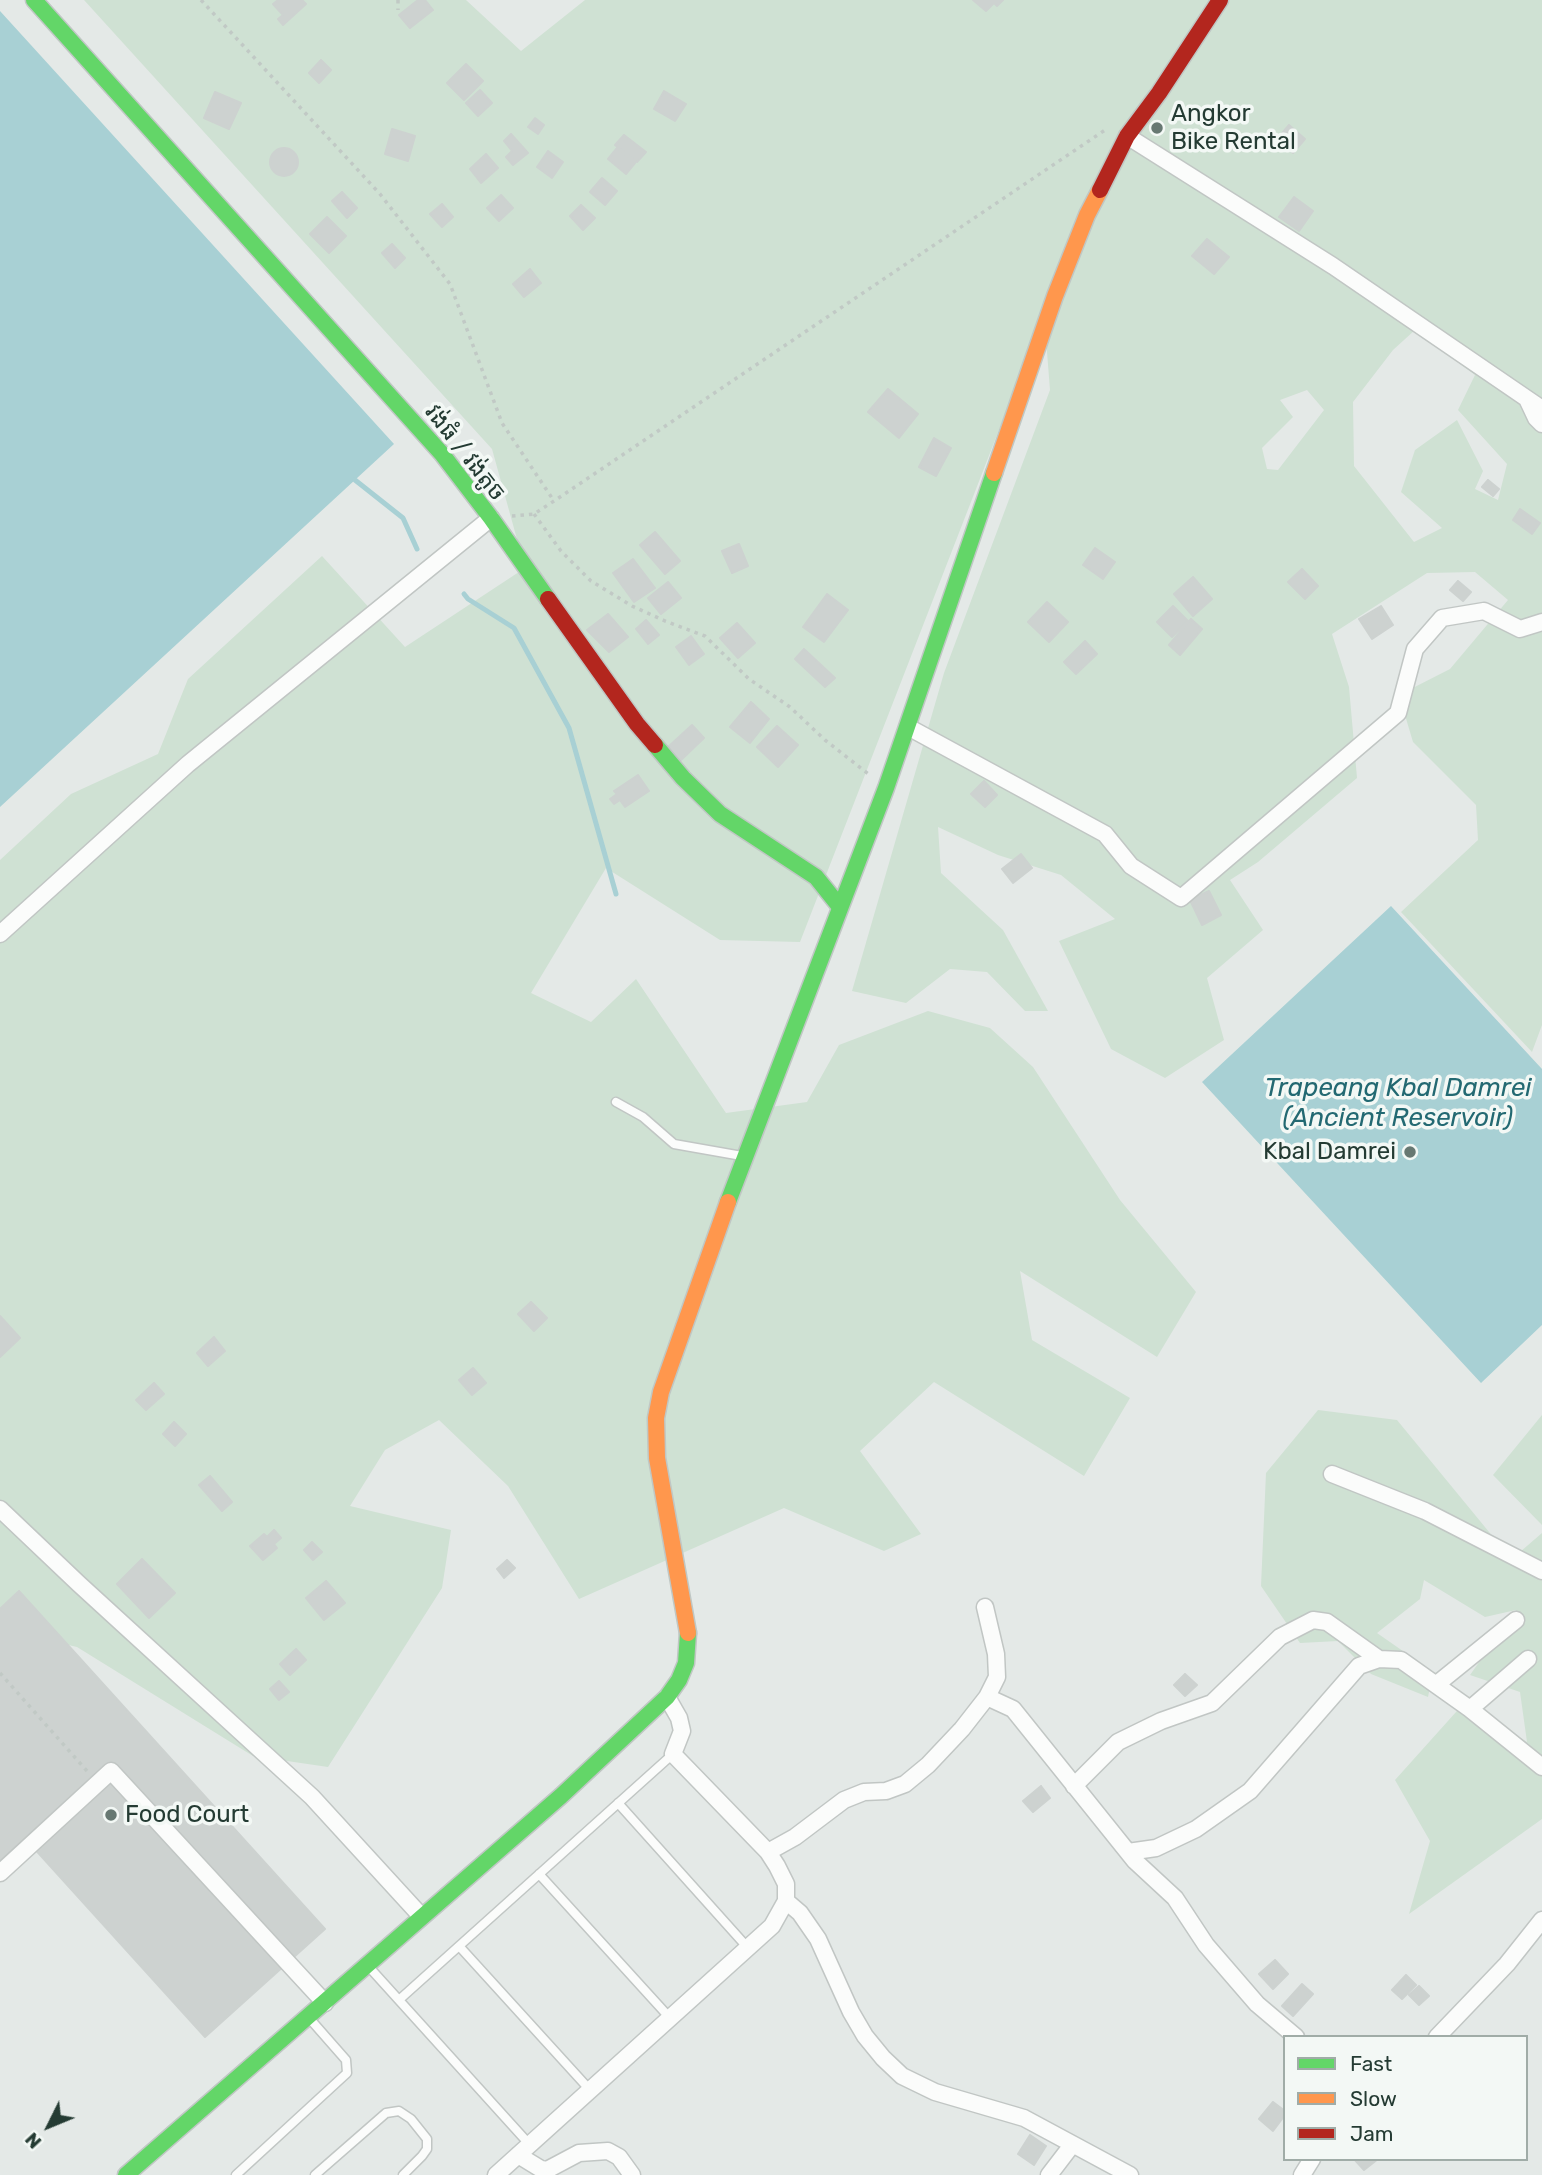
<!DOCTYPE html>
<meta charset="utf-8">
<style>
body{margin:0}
#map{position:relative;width:1542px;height:2175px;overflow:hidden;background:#e4e9e7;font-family:Rubik,sans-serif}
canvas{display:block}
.legend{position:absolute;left:1283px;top:2035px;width:245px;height:126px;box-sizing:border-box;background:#f3f8f5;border:2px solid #a0aca7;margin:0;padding:9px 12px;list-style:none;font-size:21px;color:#243b33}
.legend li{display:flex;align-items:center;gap:14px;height:35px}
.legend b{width:35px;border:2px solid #a0aca7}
.north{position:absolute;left:14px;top:2091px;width:70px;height:70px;-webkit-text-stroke:5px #f3f8f5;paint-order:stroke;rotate:227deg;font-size:19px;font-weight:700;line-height:28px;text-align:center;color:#243b33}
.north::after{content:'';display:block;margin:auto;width:24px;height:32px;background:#243b33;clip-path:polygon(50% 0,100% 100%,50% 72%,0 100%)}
</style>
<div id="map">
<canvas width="1542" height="2175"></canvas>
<ul class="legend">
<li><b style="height:9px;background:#63d668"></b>Fast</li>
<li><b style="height:9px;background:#ff974d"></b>Slow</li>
<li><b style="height:9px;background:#b3261e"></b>Jam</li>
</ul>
<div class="north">N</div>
</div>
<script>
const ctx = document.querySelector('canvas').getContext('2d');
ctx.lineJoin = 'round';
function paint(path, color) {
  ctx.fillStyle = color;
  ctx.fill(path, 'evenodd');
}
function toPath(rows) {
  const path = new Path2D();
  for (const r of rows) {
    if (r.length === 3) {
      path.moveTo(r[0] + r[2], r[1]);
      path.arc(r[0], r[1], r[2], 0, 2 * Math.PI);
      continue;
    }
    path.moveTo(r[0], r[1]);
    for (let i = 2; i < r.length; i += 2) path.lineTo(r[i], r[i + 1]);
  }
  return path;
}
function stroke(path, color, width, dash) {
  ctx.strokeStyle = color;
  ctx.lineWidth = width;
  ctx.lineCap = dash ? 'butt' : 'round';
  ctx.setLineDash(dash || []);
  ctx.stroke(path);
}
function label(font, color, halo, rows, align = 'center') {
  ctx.font = font + ' Rubik,"Noto Sans Khmer",sans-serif';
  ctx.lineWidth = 7;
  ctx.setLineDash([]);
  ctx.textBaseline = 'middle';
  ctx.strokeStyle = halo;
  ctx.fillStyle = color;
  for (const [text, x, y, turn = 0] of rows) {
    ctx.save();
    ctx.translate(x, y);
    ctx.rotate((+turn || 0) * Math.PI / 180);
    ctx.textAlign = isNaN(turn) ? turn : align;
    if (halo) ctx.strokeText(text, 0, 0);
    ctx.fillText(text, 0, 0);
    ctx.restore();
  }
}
const green = toPath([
 [84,0,466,0,521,51,585,0,1542,0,1542,1025,1532,1052,1401,912,1478,840,1476,805,1413,742,1399,695,1450,669,1508,600,1475,572,1427,573,1332,634,1349,687,1357,778,1258,862,1230,880,1263,930,1207,978,1224,1040,1165,1078,1111,1049,1059,941,1115,919,1061,875,998,855,938,827,941,873,1003,930,1048,1011,1025,1011,987,972,950,969,906,1003,852,991,944,673,1050,390,1044,314,800,942,720,940,606,868,531,993,591,1022,636,979,726,1113,807,1102,839,1045,928,1011,990,1028,1033,1067,1120,1200,1196,1292,1157,1357,1020,1271,1032,1340,1130,1398,1084,1476,934,1382,860,1451,921,1534,884,1551,784,1508,579,1599,508,1486,439,1420,385,1450,350,1506,451,1530,442,1588,328,1767,253,1756,77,1647,0,1629,0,860,71,794,158,754,188,679,322,556,405,647,525,568,492,449],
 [1415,330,1475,375,1458,410,1507,464,1498,500,1475,489,1483,471,1457,420,1415,450,1401,492,1442,528,1414,542,1354,466,1353,402,1393,350],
 [1307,390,1324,410,1278,470,1267,469,1262,448,1293,417,1280,400],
 [1318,1410,1397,1420,1494,1538,1520,1552,1542,1533,1542,1819,1409,1914,1430,1841,1395,1780,1465,1702,1527,1742,1520,1692,1470,1675,1516,1610,1485,1617,1424,1580,1420,1599,1377,1633,1433,1672,1428,1697,1371,1674,1338,1641,1300,1643,1261,1586,1266,1473],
 [1542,1415,1542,1525,1493,1475]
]);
const water = toPath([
 [0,11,394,444,0,807],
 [1391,906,1542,1069,1542,1325,1481,1383,1202,1082]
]);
const stream = toPath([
 [355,480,403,518,417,549],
 [464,594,468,599,514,628,569,728,616,894]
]);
const building = toPath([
 [278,0,302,0,306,4,283,25,278,19,283,15,273,4,278,0],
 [418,0,425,0,433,10,410,28,399,15,418,0],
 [973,0,1003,0,997,6,994,3,986,11,973,0],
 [321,60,331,70,319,83,309,73,321,60],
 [466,64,483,81,464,100,447,83,466,64],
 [480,90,492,103,478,116,466,103,480,90],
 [664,91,686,104,675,121,654,109,664,91],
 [215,92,241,103,229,129,204,118,215,92],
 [535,118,544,125,538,134,528,127,535,118],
 [1289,125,1305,139,1293,153,1277,139,1289,125],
 [392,129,415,136,408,161,385,154,392,129],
 [511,134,528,153,513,165,506,157,512,151,504,141,511,134],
 [624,135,646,152,637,162,615,145,624,135],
 [617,148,635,163,626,174,608,159,617,148],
 [284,162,14],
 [548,151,563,162,552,178,537,167,548,151],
 [486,154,498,168,481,183,470,169,486,154],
 [602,178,617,191,605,205,590,192,602,178],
 [342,192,357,208,347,218,332,201,342,192],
 [501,195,513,208,499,221,487,208,501,195],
 [1294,197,1313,211,1299,231,1279,217,1294,197],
 [442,204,453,217,442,227,430,214,442,204],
 [581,205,595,218,583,230,570,216,581,205],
 [327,217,346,236,329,253,310,234,327,217],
 [1207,239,1229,257,1214,274,1192,256,1207,239],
 [392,244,405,258,395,268,382,253,392,244],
 [530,269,541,283,524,297,513,284,530,269],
 [888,389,918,414,899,438,868,412,888,389],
 [934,438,951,448,936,476,919,467,934,438],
 [1488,480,1499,489,1493,496,1482,487,1488,480],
 [1520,509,1540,523,1532,534,1513,520,1520,509],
 [655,532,680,561,665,574,640,545,655,532],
 [739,544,748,566,732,573,722,551,739,544],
 [1095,548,1115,562,1103,579,1083,565,1095,548],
 [633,559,655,588,634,602,613,573,633,559],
 [1302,569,1318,586,1305,599,1288,582,1302,569],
 [1193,577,1212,599,1193,616,1174,594,1193,577],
 [1458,581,1471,592,1463,601,1450,590,1458,581],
 [668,582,681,598,661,614,648,598,668,582],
 [827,594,848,610,824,642,803,627,827,594],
 [1047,602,1068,622,1049,642,1028,622,1047,602],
 [1173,606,1188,621,1172,637,1157,622,1173,606],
 [1381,606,1393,625,1372,639,1359,619,1381,606],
 [608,614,628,637,609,652,587,630,608,614],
 [1191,619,1202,629,1180,655,1169,645,1191,619],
 [646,620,659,635,648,644,636,629,646,620],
 [737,623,755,643,738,658,720,638,737,623],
 [691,636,704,654,689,665,676,647,691,636],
 [1085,641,1097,654,1076,674,1064,662,1085,641],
 [804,649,835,678,825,687,795,659,804,649],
 [751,702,769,719,750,743,730,727,751,702],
 [692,725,704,738,681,760,668,747,692,725],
 [777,726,798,745,778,767,757,747,777,726],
 [638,775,649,791,625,807,620,800,614,804,610,799,617,794,614,791,638,775],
 [984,781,997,795,985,807,971,794,984,781],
 [1021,854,1032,868,1013,883,1002,869,1021,854],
 [1209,891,1221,915,1202,925,1190,900,1209,891],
 [531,1302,547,1318,534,1331,518,1314,531,1302],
 [0,1316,20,1338,0,1357,0,1316],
 [214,1337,225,1351,208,1366,197,1353,214,1337],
 [473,1368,486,1383,472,1395,459,1380,473,1368],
 [154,1383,164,1394,146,1410,136,1400,154,1383],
 [174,1422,186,1434,175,1446,163,1434,174,1422],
 [210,1476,232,1502,222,1511,199,1485,210,1476],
 [274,1530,281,1538,274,1544,277,1548,263,1560,250,1546,264,1534,267,1537,274,1530],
 [312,1542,322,1552,313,1560,304,1550,312,1542],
 [142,1559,175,1593,149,1618,117,1584,142,1559],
 [507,1560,515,1568,504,1578,497,1569,507,1560],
 [326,1581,345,1603,324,1620,306,1598,326,1581],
 [19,1591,325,1929,205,2037,32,1846,0,1874,0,1609,19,1591],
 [296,1649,306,1660,290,1675,280,1664,296,1649],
 [1185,1674,1197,1685,1185,1696,1174,1685,1185,1674],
 [279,1681,289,1692,279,1700,270,1689,279,1681],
 [1041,1786,1050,1798,1033,1812,1023,1801,1041,1786],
 [1275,1960,1288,1974,1273,1989,1259,1974,1275,1960],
 [1406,1975,1416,1985,1402,1999,1392,1990,1406,1975],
 [1302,1984,1313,1994,1293,2016,1282,2006,1302,1984],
 [1419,1986,1429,1996,1419,2005,1409,1995,1419,1986],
 [1273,2102,1285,2111,1285,2115,1273,2131,1259,2119,1273,2102],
 [1030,2135,1046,2146,1034,2165,1018,2154,1030,2135],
 [1354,2159,1378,2159,1364,2170,1354,2159]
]);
const path = toPath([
 [201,0,380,194,450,284,502,423,554,501],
 [398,0,398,10],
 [534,514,561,551,591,581,632,606,665,621,705,636,749,679,790,707,825,740,871,776],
 [512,516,534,514,554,501,1108,128],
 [0,1673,87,1771]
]);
const lane = toPath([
 [616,1102,643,1117,674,1144,742,1156],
 [618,1803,748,1948],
 [539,1874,670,2018],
 [459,1946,590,2090],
 [369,1967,530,2145],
 [400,1999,673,1754],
 [236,2175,347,2073,346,2060,310,2019],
 [315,2175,386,2113,399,2111,411,2119,427,2139,427,2149,422,2156,403,2175]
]);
const street = toPath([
 [1127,136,1333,266,1542,409],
 [1528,401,1536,418,1542,424],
 [908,727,1105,834,1131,866,1181,898,1398,713,1415,649,1442,618,1484,611,1520,629,1542,622],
 [0,934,188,764,491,518],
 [1332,1474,1425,1511,1542,1571],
 [0,1509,79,1584,312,1797,421,1916],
 [1437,1684,1516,1620],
 [987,1697,1013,1709,1135,1861,1175,1898,1206,1945,1257,2004,1296,2037],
 [1470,1709,1542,1767],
 [1074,1786,1118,1742,1161,1721,1212,1703,1280,1637,1313,1620,1327,1622,1379,1659],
 [768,1852,795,1837,844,1800,864,1792,886,1791,905,1784,928,1765,962,1729,987,1697,997,1677,996,1654,985,1607],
 [1128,1852,1156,1848,1196,1829,1250,1791,1359,1666,1379,1659,1401,1660,1470,1709,1528,1659],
 [0,1873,111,1771,325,2003],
 [786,1901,800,1913,818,1939,851,2012,865,2036,883,2058,902,2076,935,2092,1024,2118,1130,2175],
 [1437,2037,1507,1964,1542,1920],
 [518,2155,541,2169,547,2170,579,2153,608,2151,619,2157,632,2175],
 [496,2175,772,1926,786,1901,786,1884,777,1866,768,1852,673,1754,682,1731,679,1718,667,1697],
 [1049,2175,1072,2145],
 [1302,2175,1312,2159]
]);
const fast = toPath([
 [34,0,442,454,491,518,548,599],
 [655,745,683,778,720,814,816,877,840,907],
 [728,1202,886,788,994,473],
 [126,2175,561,1796,667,1697,679,1680,686,1663,688,1633]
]);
const slow = toPath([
 [994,473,1055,296,1087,215,1100,190],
 [688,1633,657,1458,656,1418,661,1392,728,1202]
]);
const jam = toPath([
 [1100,190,1127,136,1159,93,1220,0],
 [548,599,637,724,655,745]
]);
const markers = [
 [1157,128,7,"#677872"],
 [1410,1152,7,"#677872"],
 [111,1815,7,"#677872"]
];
const poiNames = [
 ["Angkor",1171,114],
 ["Bike Rental",1171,142],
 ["Kbal Damrei",1396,1152,"right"],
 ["Food Court",125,1815]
];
const streetNames = [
 ["វង់ធំ / វង់តូច",465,453,52]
];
const waterNames = [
 ["Trapeang Kbal Damrei",1398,1088],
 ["(Ancient Reservoir)",1398,1118]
];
paint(green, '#cfe1d3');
paint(water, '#a8d0d4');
stroke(stream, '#a8d0d4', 5);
paint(building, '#cdd2d0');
stroke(building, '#cdd2d0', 2);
stroke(lane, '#c1c6c4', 11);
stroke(street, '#c1c6c4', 19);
stroke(fast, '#c0c7c4', 19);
stroke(slow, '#c0c7c4', 19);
stroke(jam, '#c0c7c4', 19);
stroke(path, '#c1c9c5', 3.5, [3.5, 5]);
stroke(lane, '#fbfcfb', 8);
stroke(street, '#fbfcfb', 16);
stroke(fast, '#63d668', 16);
stroke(slow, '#ff974d', 16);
stroke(jam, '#b3261e', 16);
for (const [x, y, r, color] of markers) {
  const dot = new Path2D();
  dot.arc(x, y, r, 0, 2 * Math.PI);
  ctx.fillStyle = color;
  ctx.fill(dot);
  stroke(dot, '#f3f8f5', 2.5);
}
label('24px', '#243b33', '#f3f8f5', poiNames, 'left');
label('24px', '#243b33', '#f3f8f5', streetNames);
label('italic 26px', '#236972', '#f3f8f5', waterNames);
</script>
